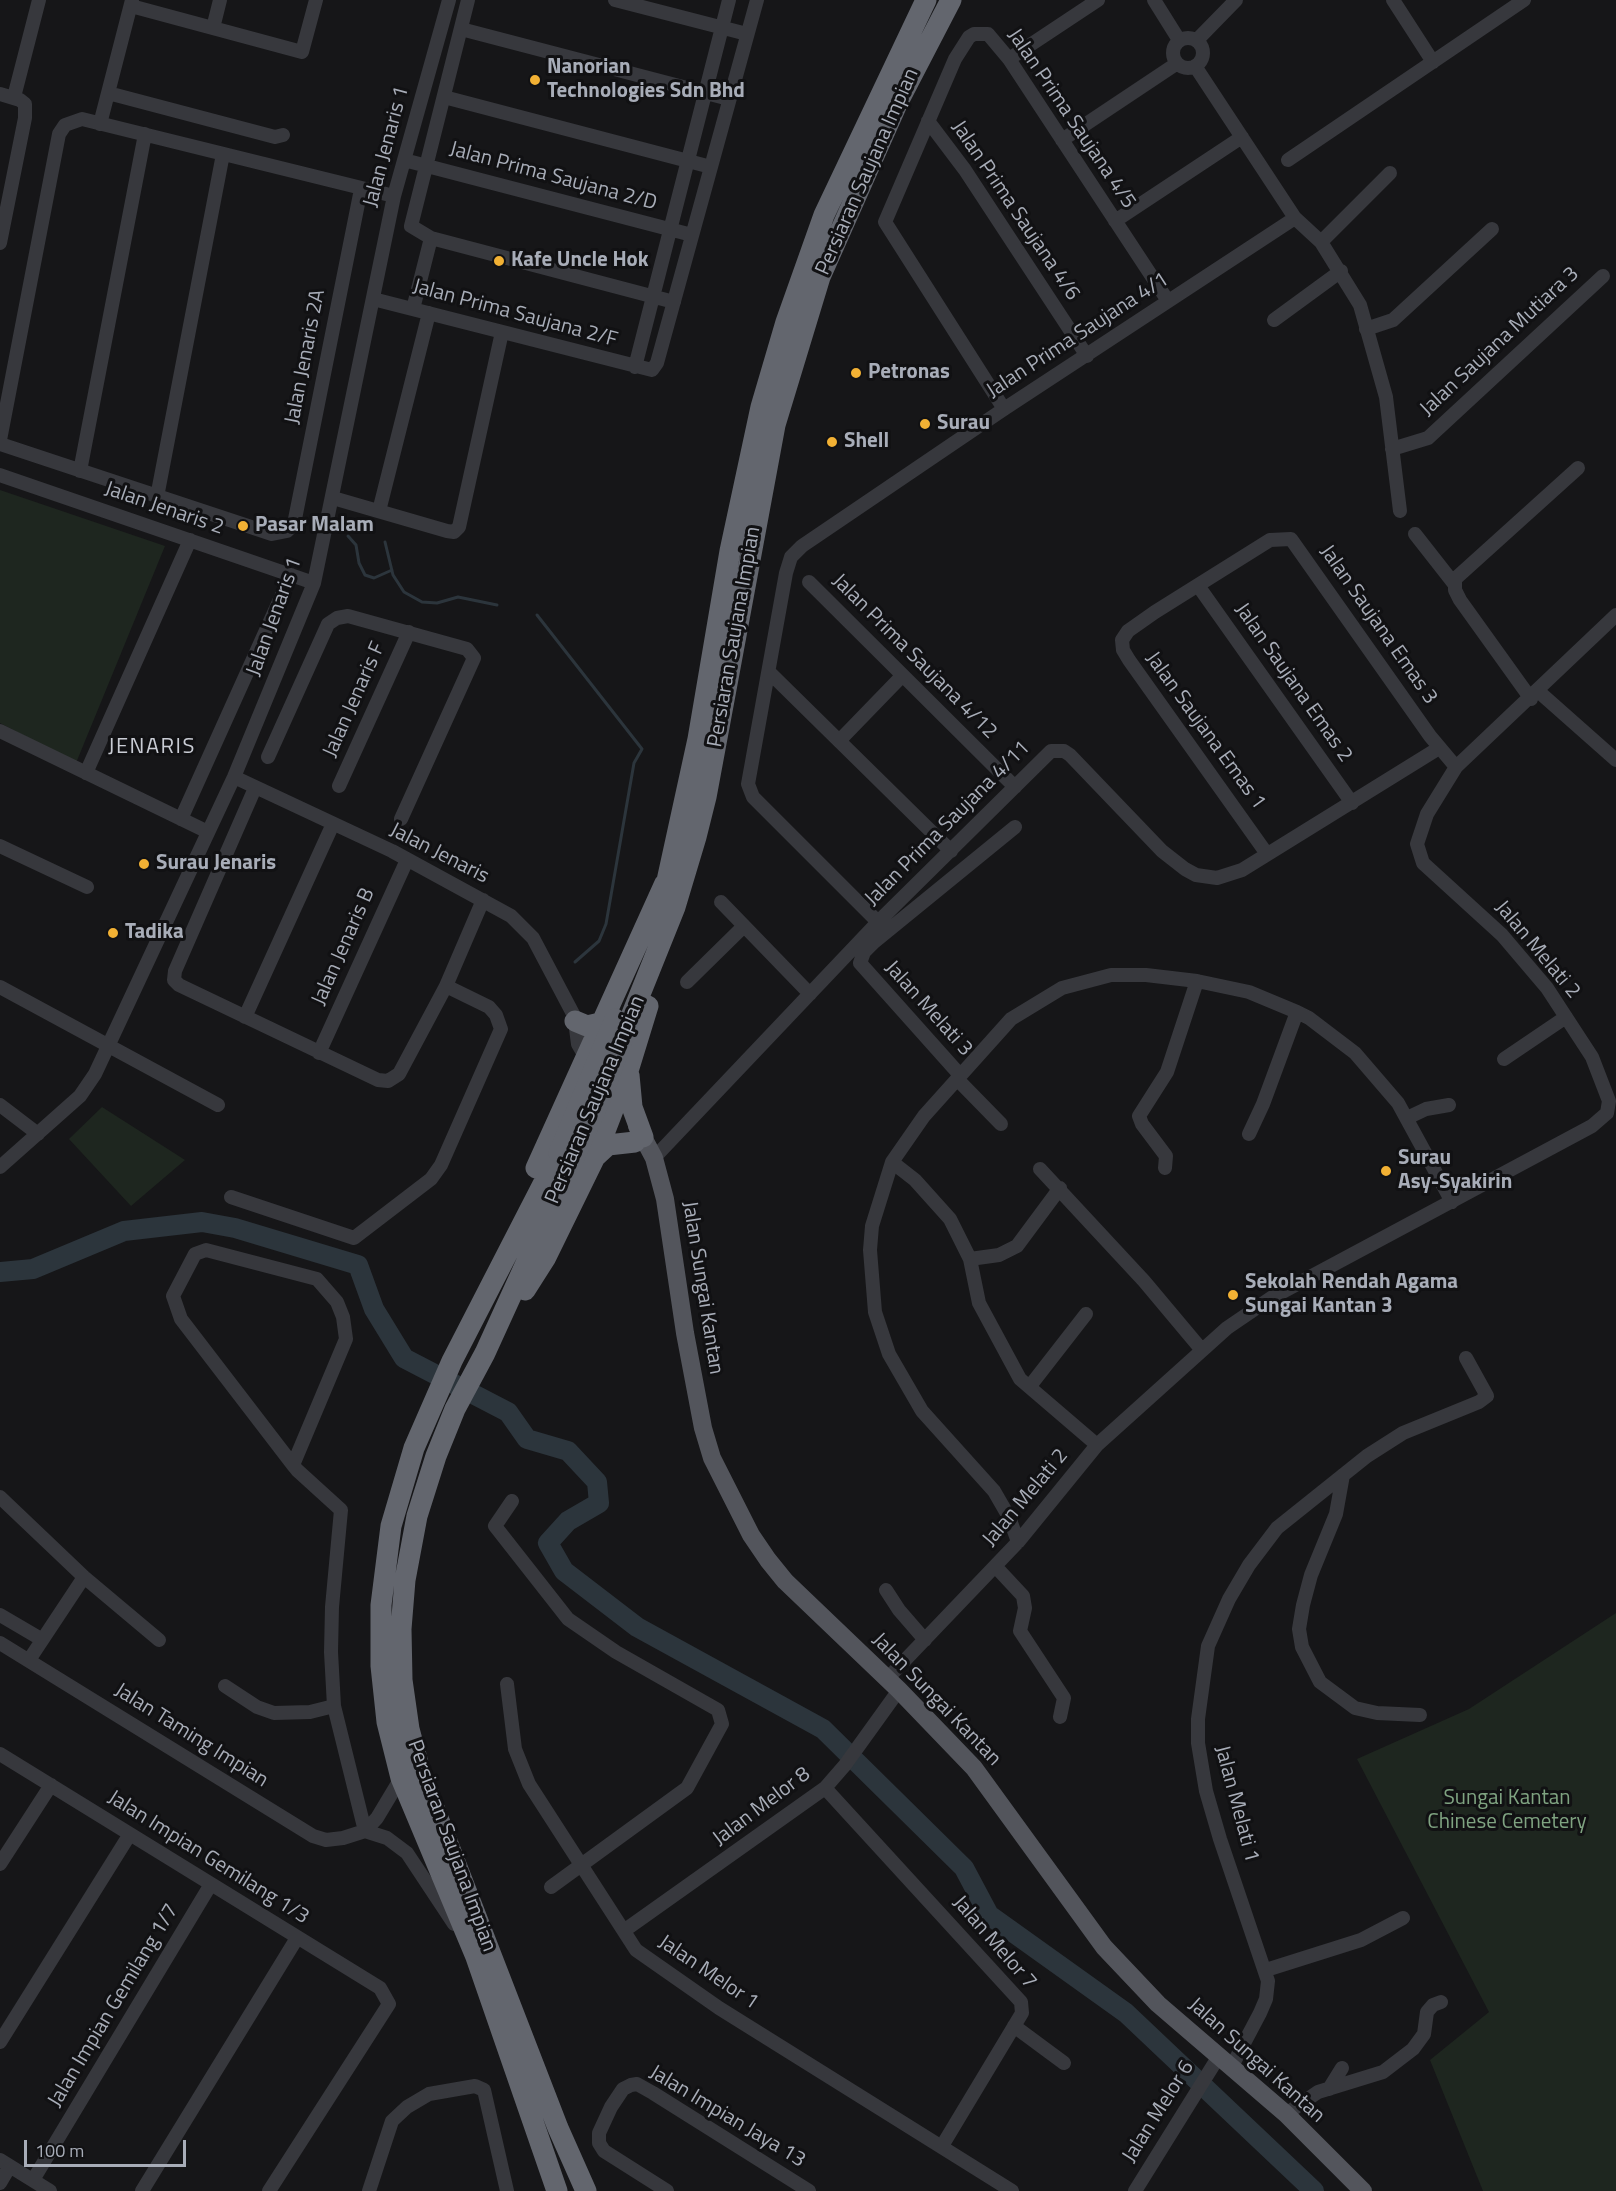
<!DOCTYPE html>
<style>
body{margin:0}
#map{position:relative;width:1616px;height:2191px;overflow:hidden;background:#161618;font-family:"Titillium Web",sans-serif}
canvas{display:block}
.scale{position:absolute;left:24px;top:2140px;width:162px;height:27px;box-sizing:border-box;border:3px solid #a8adb8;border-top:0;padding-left:8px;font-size:18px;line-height:21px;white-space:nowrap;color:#a8adb8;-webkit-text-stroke:4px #111113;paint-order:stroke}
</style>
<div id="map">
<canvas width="1616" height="2191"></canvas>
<div class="scale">100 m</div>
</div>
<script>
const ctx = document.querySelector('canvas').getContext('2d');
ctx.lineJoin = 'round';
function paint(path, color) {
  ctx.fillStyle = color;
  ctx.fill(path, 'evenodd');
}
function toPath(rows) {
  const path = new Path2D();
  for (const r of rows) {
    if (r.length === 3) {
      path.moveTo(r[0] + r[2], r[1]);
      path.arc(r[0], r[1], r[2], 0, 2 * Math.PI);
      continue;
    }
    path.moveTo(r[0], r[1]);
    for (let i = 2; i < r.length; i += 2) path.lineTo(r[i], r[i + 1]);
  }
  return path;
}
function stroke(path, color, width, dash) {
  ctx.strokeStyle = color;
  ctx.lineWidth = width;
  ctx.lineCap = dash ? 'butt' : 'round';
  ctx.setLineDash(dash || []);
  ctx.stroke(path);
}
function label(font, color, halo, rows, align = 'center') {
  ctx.font = font + ' "Titillium Web",sans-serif';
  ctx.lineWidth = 6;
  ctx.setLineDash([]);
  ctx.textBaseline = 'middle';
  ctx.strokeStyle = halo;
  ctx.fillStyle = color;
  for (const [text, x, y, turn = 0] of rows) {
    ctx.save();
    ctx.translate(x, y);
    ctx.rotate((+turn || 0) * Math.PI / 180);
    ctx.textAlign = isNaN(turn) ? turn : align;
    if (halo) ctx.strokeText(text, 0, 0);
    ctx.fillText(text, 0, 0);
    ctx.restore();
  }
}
const green = toPath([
 [0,490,165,546,76,763,0,723],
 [102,1107,185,1160,131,1206,69,1139],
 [1616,1613,1616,2191,1483,2191,1430,2060,1489,2012,1357,1759,1469,1709]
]);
const stream = toPath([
 [348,536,356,545,359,563,365,575,374,578,392,570],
 [385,542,393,575,404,592,422,602,437,603,458,597,497,605],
 [537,615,642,749,634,763,606,924,599,941,575,962]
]);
const river = toPath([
 [0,1272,33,1269,124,1231,202,1222,235,1228,358,1265,374,1309,404,1358,508,1412,527,1439,568,1451,597,1482,599,1503,568,1521,548,1543,564,1571,637,1627,823,1729,964,1868,989,1915,1126,2013,1314,2191]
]);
const minor = toPath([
 [468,0,411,226,431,238,674,302],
 [615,0,747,34],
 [1154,0,1179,40],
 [1393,0,1433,62],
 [131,6,302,52,316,0],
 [213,28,220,0],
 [461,29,729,99],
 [1188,53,15],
 [1197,40,1236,0],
 [1009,59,1098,0],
 [1195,66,1295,218,1321,242,1360,305,1386,397,1400,511],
 [108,93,275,137,283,135],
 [0,94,20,100,25,104,25,118,0,243],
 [14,97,39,0],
 [444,97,711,167],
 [928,121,965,170,1087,356],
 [100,124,132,0],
 [1062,140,1176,64],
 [404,160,692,235],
 [1288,160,1524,0],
 [1115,221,1242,137],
 [1321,242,1390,173],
 [373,299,652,370,657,363,757,0],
 [413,309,431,238],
 [1274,320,1341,271],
 [1366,329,1393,320,1492,229],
 [635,367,729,0],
 [1004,409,885,222,955,59,969,37,974,34,988,34,1009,59,1168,301],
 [0,440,59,134,65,125,82,119,394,196],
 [0,444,272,534,287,531,294,524,361,189],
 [1392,449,1428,438,1603,276],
 [80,471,145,134],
 [0,475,314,583],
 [157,497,223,154],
 [333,498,447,531,454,532,459,527,502,332],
 [379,511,429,313],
 [1415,534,1455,585],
 [809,582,1015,787],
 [1199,587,1352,803],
 [769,672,951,851],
 [1538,691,1616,760],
 [1531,699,1460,600,1455,590,1455,579,1578,468],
 [0,731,208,832],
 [839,741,902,676],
 [268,757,328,624,337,618,348,616,467,649,474,658,401,819],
 [86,773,190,540],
 [234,777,392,851,511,916,533,938,580,1027],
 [339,786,409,632],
 [255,788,175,971,174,980,179,985,378,1080,388,1081,399,1074,446,986,483,900],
 [181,819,291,575],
 [0,846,87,887],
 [1267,854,1129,660,1123,650,1122,640,1128,631,1155,612,1270,540,1291,539,1430,736,1456,767],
 [721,902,810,994],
 [878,922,753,797,748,784,786,573,791,557,802,546,1004,409,1295,218],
 [687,982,744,926],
 [0,987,218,1105],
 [245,1017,332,826],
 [575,1021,578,1044,586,1058],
 [319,1053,407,860],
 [1504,1059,1566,1017],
 [960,1075,860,963,864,952,874,942,1015,827],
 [957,1079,1001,1124],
 [0,1105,38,1134],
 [1407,1118,1426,1109,1449,1105],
 [1249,1134,1263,1104,1297,1012],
 [654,1158,878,922,1051,751,1064,751,1070,755,1162,851,1185,869,1196,875,1217,878,1242,870,1439,748],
 [892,1162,915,1180,950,1219,970,1259,979,1303,1020,1379,1097,1445],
 [0,1167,80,1096,95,1074,234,777,314,583,394,196,449,0],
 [1165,1168,1166,1156,1142,1124,1139,1116,1167,1072,1197,981],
 [1040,1169,1144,1281,1201,1349],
 [231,1197,354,1238,431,1179,441,1165,501,1029,496,1015,489,1007,446,986],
 [970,1259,999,1255,1017,1246,1060,1188],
 [1030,1386,1086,1314],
 [293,1465,346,1339,343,1317,337,1302,317,1279,206,1250,195,1254,173,1296,181,1319,293,1465,297,1470,341,1510,332,1607,331,1652,334,1706,365,1831],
 [1343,1475,1336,1514,1311,1575,1303,1605,1299,1629,1302,1647,1320,1682,1355,1708,1377,1713,1420,1715],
 [0,1497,84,1577,159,1640],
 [512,1501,495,1526,568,1619,616,1652,718,1710,722,1724,687,1788,551,1887],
 [1018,1542,1009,1517,994,1491,922,1411,889,1354,875,1312,870,1250,872,1226,892,1162,924,1116,1011,1019,1062,988,1111,975,1146,975,1197,981,1249,992,1297,1012,1309,1018,1355,1053,1398,1103,1452,1202],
 [995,1566,1023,1596,1025,1608,1020,1631,1064,1698,1060,1717],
 [886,1590,899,1610,925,1640],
 [0,1615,41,1639],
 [0,1643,313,1836,326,1840,343,1838,365,1831,377,1818,401,1778],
 [29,1660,84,1577],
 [887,1679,1018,1542,1097,1445,1227,1328,1271,1298,1592,1126,1607,1113,1609,1101,1592,1057,1547,988,1502,935,1423,863,1417,844,1427,814,1456,767,1616,615],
 [507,1684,515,1749,529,1784,636,1950,719,2008,1012,2191],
 [225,1686,257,1707,274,1713,310,1712,334,1706],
 [0,1754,380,1988,389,2004,269,2191],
 [825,1788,1021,2002,1022,2013,942,2146],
 [365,1831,387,1838,407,1853,454,1924],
 [0,1864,51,1785],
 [625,1930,825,1788,845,1765,899,1690],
 [1266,1970,1361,1940,1403,1918],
 [1014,2026,1064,2063],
 [0,2042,130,1834],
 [1232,2066,1260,2013,1266,1999,1268,1981,1220,1839,1206,1791,1198,1743,1198,1719,1208,1646,1229,1599,1249,1565,1277,1528,1367,1456,1403,1433,1479,1402,1487,1396,1466,1358],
 [1329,2089,1342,2068],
 [1286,2114,1318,2092,1383,2072,1413,2049,1424,2034,1427,2012,1433,2005,1441,2002],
 [0,2160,50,2191],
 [33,2180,211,1884],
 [0,2183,10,2166],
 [142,2191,297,1938],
 [369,2191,392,2121,407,2107,429,2094,475,2086,484,2090,507,2191],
 [667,2191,604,2151,599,2143,599,2133,611,2107,623,2089,631,2085,637,2084,653,2093,809,2191],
 [1135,2191,1219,2056]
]);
const major = toPath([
 [637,1126,654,1158,665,1199,685,1333,703,1428,712,1458,751,1535,768,1560,785,1581,899,1690,974,1768,1104,1947,1158,2004,1286,2114,1363,2191]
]);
const highway = toPath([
 [663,899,698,739,730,551,761,407,786,322,824,215,926,0],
 [575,1021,587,1026,600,1023],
 [628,1024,675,907,696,837,706,797,775,425,820,277,897,104,951,0],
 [629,1075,632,1107,643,1137],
 [595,1157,608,1145,635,1142],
 [573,1160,485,1353,455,1409,436,1456,417,1516,405,1580,401,1629,402,1680,409,1729,421,1774,558,2128,586,2191],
 [536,1168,665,883],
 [525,1290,546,1257,595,1157,628,1071,648,1006],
 [557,2191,476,1957,401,1778,387,1722,381,1666,381,1605,391,1526,414,1448,452,1361,559,1153]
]);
const highwayBridge = toPath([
 [559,1153,615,1019],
 [573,1160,603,1093,628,1024]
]);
const markers = [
 [535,80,6,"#f2b134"],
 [499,261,6,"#f2b134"],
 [856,373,6,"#f2b134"],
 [925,424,6,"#f2b134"],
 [832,442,6,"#f2b134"],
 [243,526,6,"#f2b134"],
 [144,864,6,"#f2b134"],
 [113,933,6,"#f2b134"],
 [1386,1171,6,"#f2b134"],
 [1233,1295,6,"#f2b134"]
];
const poiNames = [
 ["Nanorian",547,68],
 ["Technologies Sdn Bhd",547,92],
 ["Kafe Uncle Hok",511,261],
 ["Petronas",868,373],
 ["Surau",937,424],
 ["Shell",844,442],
 ["Pasar Malam",255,526],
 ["Surau Jenaris",156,864],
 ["Tadika",125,933],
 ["Surau",1398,1159],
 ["Asy-Syakirin",1398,1183],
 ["Sekolah Rendah Agama",1245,1283],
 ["Sungai Kantan 3",1245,1307]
];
const streetNames = [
 ["Jalan Prima Saujana 4/5",1071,119,56],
 ["Jalan Jenaris 1",387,147,-75],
 ["Persiaran Saujana Impian",868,172,-66],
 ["Jalan Prima Saujana 2/D",553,177,15],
 ["Jalan Prima Saujana 4/6",1015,211,56],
 ["Jalan Prima Saujana 2/F",515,314,15],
 ["Jalan Prima Saujana 4/1",1078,336,-33],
 ["Jalan Saujana Mutiara 3",1500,342,-43],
 ["Jalan Jenaris 2A",306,357,-79],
 ["Jalan Jenaris 2",164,509,19],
 ["Jalan Jenaris 1",275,617,-70],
 ["Jalan Saujana Emas 3",1378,625,55],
 ["Persiaran Saujana Impian",735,637,-80],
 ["Jalan Prima Saujana 4/12",914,657,45],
 ["Jalan Saujana Emas 2",1293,683,55],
 ["Jalan Jenaris F",355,700,-66],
 ["Jalan Saujana Emas 1",1205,731,54],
 ["Jalan Prima Saujana 4/11",948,824,-45],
 ["Jalan Jenaris",439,854,27],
 ["Jalan Jenaris B",344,947,-66],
 ["Jalan Melati 2",1537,950,50],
 ["Jalan Melati 3",928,1009,48],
 ["Persiaran Saujana Impian",596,1100,-67],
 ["Jalan Sungai Kantan",702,1288,81],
 ["Jalan Melati 2",1026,1498,-50],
 ["Jalan Sungai Kantan",936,1700,46],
 ["Jalan Taming Impian",191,1736,32],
 ["Jalan Melati 1",1236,1804,75],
 ["Jalan Melor 8",762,1807,-37],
 ["Persiaran Saujana Impian",451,1846,70],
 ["Jalan Impian Gemilang 1/3",208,1858,32],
 ["Jalan Melor 7",994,1943,49],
 ["Jalan Melor 1",708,1973,34],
 ["Jalan Impian Gemilang 1/7",114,2006,-59],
 ["Jalan Sungai Kantan",1256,2061,42],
 ["Jalan Melor 6",1159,2112,-58],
 ["Jalan Impian Jaya 13",727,2117,31]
];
const parkNames = [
 ["Sungai Kantan",1507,1799],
 ["Chinese Cemetery",1507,1823]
];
const neighbourhoodNames = [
 ["JENARIS",152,748]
];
paint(green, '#1e261f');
stroke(stream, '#2c353c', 3);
stroke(river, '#2c353c', 20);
stroke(minor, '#37383d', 14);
stroke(major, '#53555c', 18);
stroke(highway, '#63666e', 21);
stroke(highwayBridge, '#63666e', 21);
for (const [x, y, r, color] of markers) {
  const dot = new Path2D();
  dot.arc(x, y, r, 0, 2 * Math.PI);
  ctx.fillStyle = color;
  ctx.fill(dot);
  stroke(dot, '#111113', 2);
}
label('bold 21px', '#a8adb8', '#111113', poiNames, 'left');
label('21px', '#a8adb8', '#111113', streetNames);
label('21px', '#7fa381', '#111113', parkNames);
ctx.letterSpacing = '1.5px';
label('22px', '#c9ccd4', '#111113', neighbourhoodNames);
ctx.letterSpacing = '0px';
</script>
